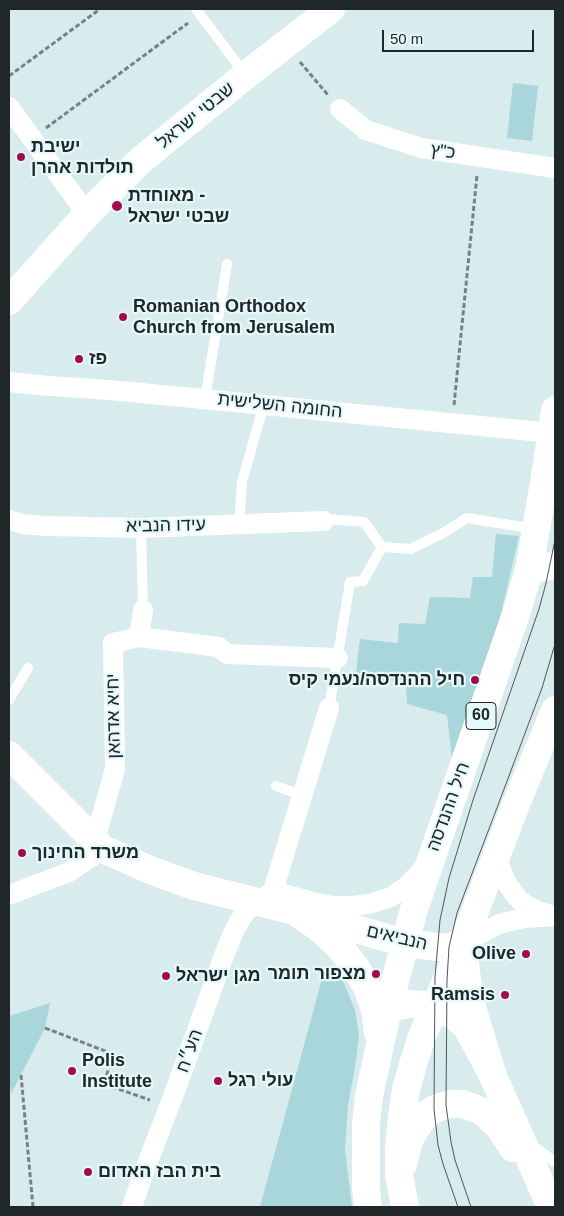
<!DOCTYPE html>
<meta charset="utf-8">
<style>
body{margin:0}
#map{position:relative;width:564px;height:1216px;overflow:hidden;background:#d8ebed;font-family:Arial,sans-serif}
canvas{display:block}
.frame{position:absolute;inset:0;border:10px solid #202728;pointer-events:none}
.scale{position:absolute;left:382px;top:30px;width:152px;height:22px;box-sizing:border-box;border:2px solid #202728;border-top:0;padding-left:6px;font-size:15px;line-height:18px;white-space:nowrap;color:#202728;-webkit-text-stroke:4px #e5f8fa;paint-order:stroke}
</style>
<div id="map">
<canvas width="564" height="1216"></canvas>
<div class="frame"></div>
<div class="scale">50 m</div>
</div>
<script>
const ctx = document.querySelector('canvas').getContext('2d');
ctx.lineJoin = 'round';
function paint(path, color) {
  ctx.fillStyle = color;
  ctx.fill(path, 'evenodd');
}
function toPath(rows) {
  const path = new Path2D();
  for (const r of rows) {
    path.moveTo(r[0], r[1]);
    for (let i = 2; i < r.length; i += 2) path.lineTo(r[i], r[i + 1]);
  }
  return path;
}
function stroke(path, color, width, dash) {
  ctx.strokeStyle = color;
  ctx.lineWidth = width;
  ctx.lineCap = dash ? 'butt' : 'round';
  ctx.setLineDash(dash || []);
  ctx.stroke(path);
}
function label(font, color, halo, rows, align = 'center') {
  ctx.font = font + ' Arial,Heebo,sans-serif';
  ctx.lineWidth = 4.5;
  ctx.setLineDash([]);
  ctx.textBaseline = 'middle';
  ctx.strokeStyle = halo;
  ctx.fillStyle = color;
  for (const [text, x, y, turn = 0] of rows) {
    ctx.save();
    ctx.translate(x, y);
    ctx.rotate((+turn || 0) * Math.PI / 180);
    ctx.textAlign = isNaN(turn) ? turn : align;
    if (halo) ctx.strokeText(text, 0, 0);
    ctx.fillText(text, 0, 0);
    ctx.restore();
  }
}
const green = toPath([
 [513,83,538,86,532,141,507,138],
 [496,534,519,536,500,618,452,759,447,715,407,704,406,680,355,681,360,639,398,643,399,623,425,624,430,597,470,598,473,577,492,577],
 [326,964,343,981,355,1010,359,1035,355,1067,348,1105,345,1150,352,1207,260,1207],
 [50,1003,45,1028,11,1094,9,1073,9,1016]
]);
const path = toPath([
 [300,62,328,95],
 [9,76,100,9],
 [46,128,188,23],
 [454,405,477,175],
 [45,1028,113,1054,104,1084,150,1100],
 [21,1075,33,1207]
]);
const lane = toPath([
 [196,9,245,74],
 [205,399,227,264],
 [324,521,327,519,364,522,382,547,411,549,443,533,467,518,535,529],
 [239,524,242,482,264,404],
 [141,528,143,610],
 [9,700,28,668],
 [329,708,350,582,363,581,382,547],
 [276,786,303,796],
 [532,1145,555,1162]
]);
const street = toPath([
 [9,107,87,214],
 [340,109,366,130,421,148,555,168],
 [9,382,49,386,110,390,552,433],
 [9,520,22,524,46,526,141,528,324,521],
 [139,637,219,647,227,654,338,658],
 [95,840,115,769,113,643,139,637,143,610],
 [496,856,505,880,515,895,524,904,538,911,548,914],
 [273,891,329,708],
 [9,895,69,872,103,849],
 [463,943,499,924,524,918,555,916],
 [132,1207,145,1169,174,1094,222,961,233,933,240,920,247,910,273,891,320,904,333,906,352,906,369,904,391,897,407,886,425,867]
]);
const secondary = toPath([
 [9,301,87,214,141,160,246,75,331,9],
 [529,570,555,565],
 [9,755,103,849,150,870,194,886,294,911,404,943,437,947,449,947,463,943,466,972,470,1000,481,1037,493,1076],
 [388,1008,409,1004,434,1006,446,1011,457,1018,467,1027,493,1076,551,1207],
 [403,1164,408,1144,414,1131,422,1120,427,1114,434,1109,450,1104,463,1104,479,1110,487,1115,500,1128,513,1148]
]);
const highway = toPath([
 [294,911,319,928,338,945,356,968,368,989,375,1010,378,1033],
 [368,1207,366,1189,366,1122,369,1096,388,1008,414,909,516,614,529,570,546,470,555,410],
 [405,1207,399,1175,399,1146,402,1117,406,1089,414,1061,422,1036,463,943,516,804,555,710]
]);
const tram = toPath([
 [458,1207,443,1164,438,1145,434,1109,435,977,440,920,449,878,473,800,539,609,546,583,555,540],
 [471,1207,455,1160,451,1142,446,1105,447,980,449,947,457,913,495,813,542,688,555,644]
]);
const markers = [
 [21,157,5,"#a20c4d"],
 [117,206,6,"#a20c4d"],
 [123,317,5,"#a20c4d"],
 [79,359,5,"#a20c4d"],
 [475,680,5,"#a20c4d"],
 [22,853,5,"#a20c4d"],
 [526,954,5,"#a20c4d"],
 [376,974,5,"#a20c4d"],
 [166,976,5,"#a20c4d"],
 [505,995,5,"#a20c4d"],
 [72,1071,5,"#a20c4d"],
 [218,1081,5,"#a20c4d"],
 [88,1172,5,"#a20c4d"]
];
const shields = [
 [481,716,30]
];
const shieldNames = [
 ["60",481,716]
];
const streetNames = [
 ["שבטי ישראל",196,116,-39],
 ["כ\"ץ",443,152,8],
 ["החומה השלישית",280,406,6],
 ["עידו הנביא",166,526,-1],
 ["יחיא אדהאן",114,716,-91],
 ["חיל ההנדסה",449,807,-70],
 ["הנביאים",397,938,13],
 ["הע״ח",190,1051,-70]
];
const poiNames = [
 ["ישיבת",31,147],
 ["תולדות אהרן",31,168],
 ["מאוחדת -",128,196],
 ["שבטי ישראל",128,217],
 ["Romanian Orthodox",133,307],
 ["Church from Jerusalem",133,328],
 ["פז",89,359],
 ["חיל ההנדסה/נעמי קיס",465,680,"right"],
 ["משרד החינוך",32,853],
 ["Olive",516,954,"right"],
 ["מצפור תומר",366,974,"right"],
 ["מגן ישראל",176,976],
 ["Ramsis",495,995,"right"],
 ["Polis",82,1061],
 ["Institute",82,1082],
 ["עולי רגל",228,1081],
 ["בית הבז האדום",98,1172]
];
paint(green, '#a9d6db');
stroke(path, '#768284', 3, [5, 2.5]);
stroke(lane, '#fff', 10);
stroke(street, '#fff', 20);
stroke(secondary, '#fff', 28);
stroke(highway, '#fff', 28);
stroke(tram, '#4d5758', 1);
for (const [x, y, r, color] of markers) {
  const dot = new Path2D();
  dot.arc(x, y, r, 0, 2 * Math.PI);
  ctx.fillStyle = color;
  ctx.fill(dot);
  stroke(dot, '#e5f8fa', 2);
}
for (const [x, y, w] of shields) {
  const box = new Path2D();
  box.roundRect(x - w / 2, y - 13.5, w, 27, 4);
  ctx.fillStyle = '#e5f8fa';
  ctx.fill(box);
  stroke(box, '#202728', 1);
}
label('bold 16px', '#202728', null, shieldNames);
label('18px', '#202728', '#e5f8fa', streetNames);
label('bold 18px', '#202728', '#e5f8fa', poiNames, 'left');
</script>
